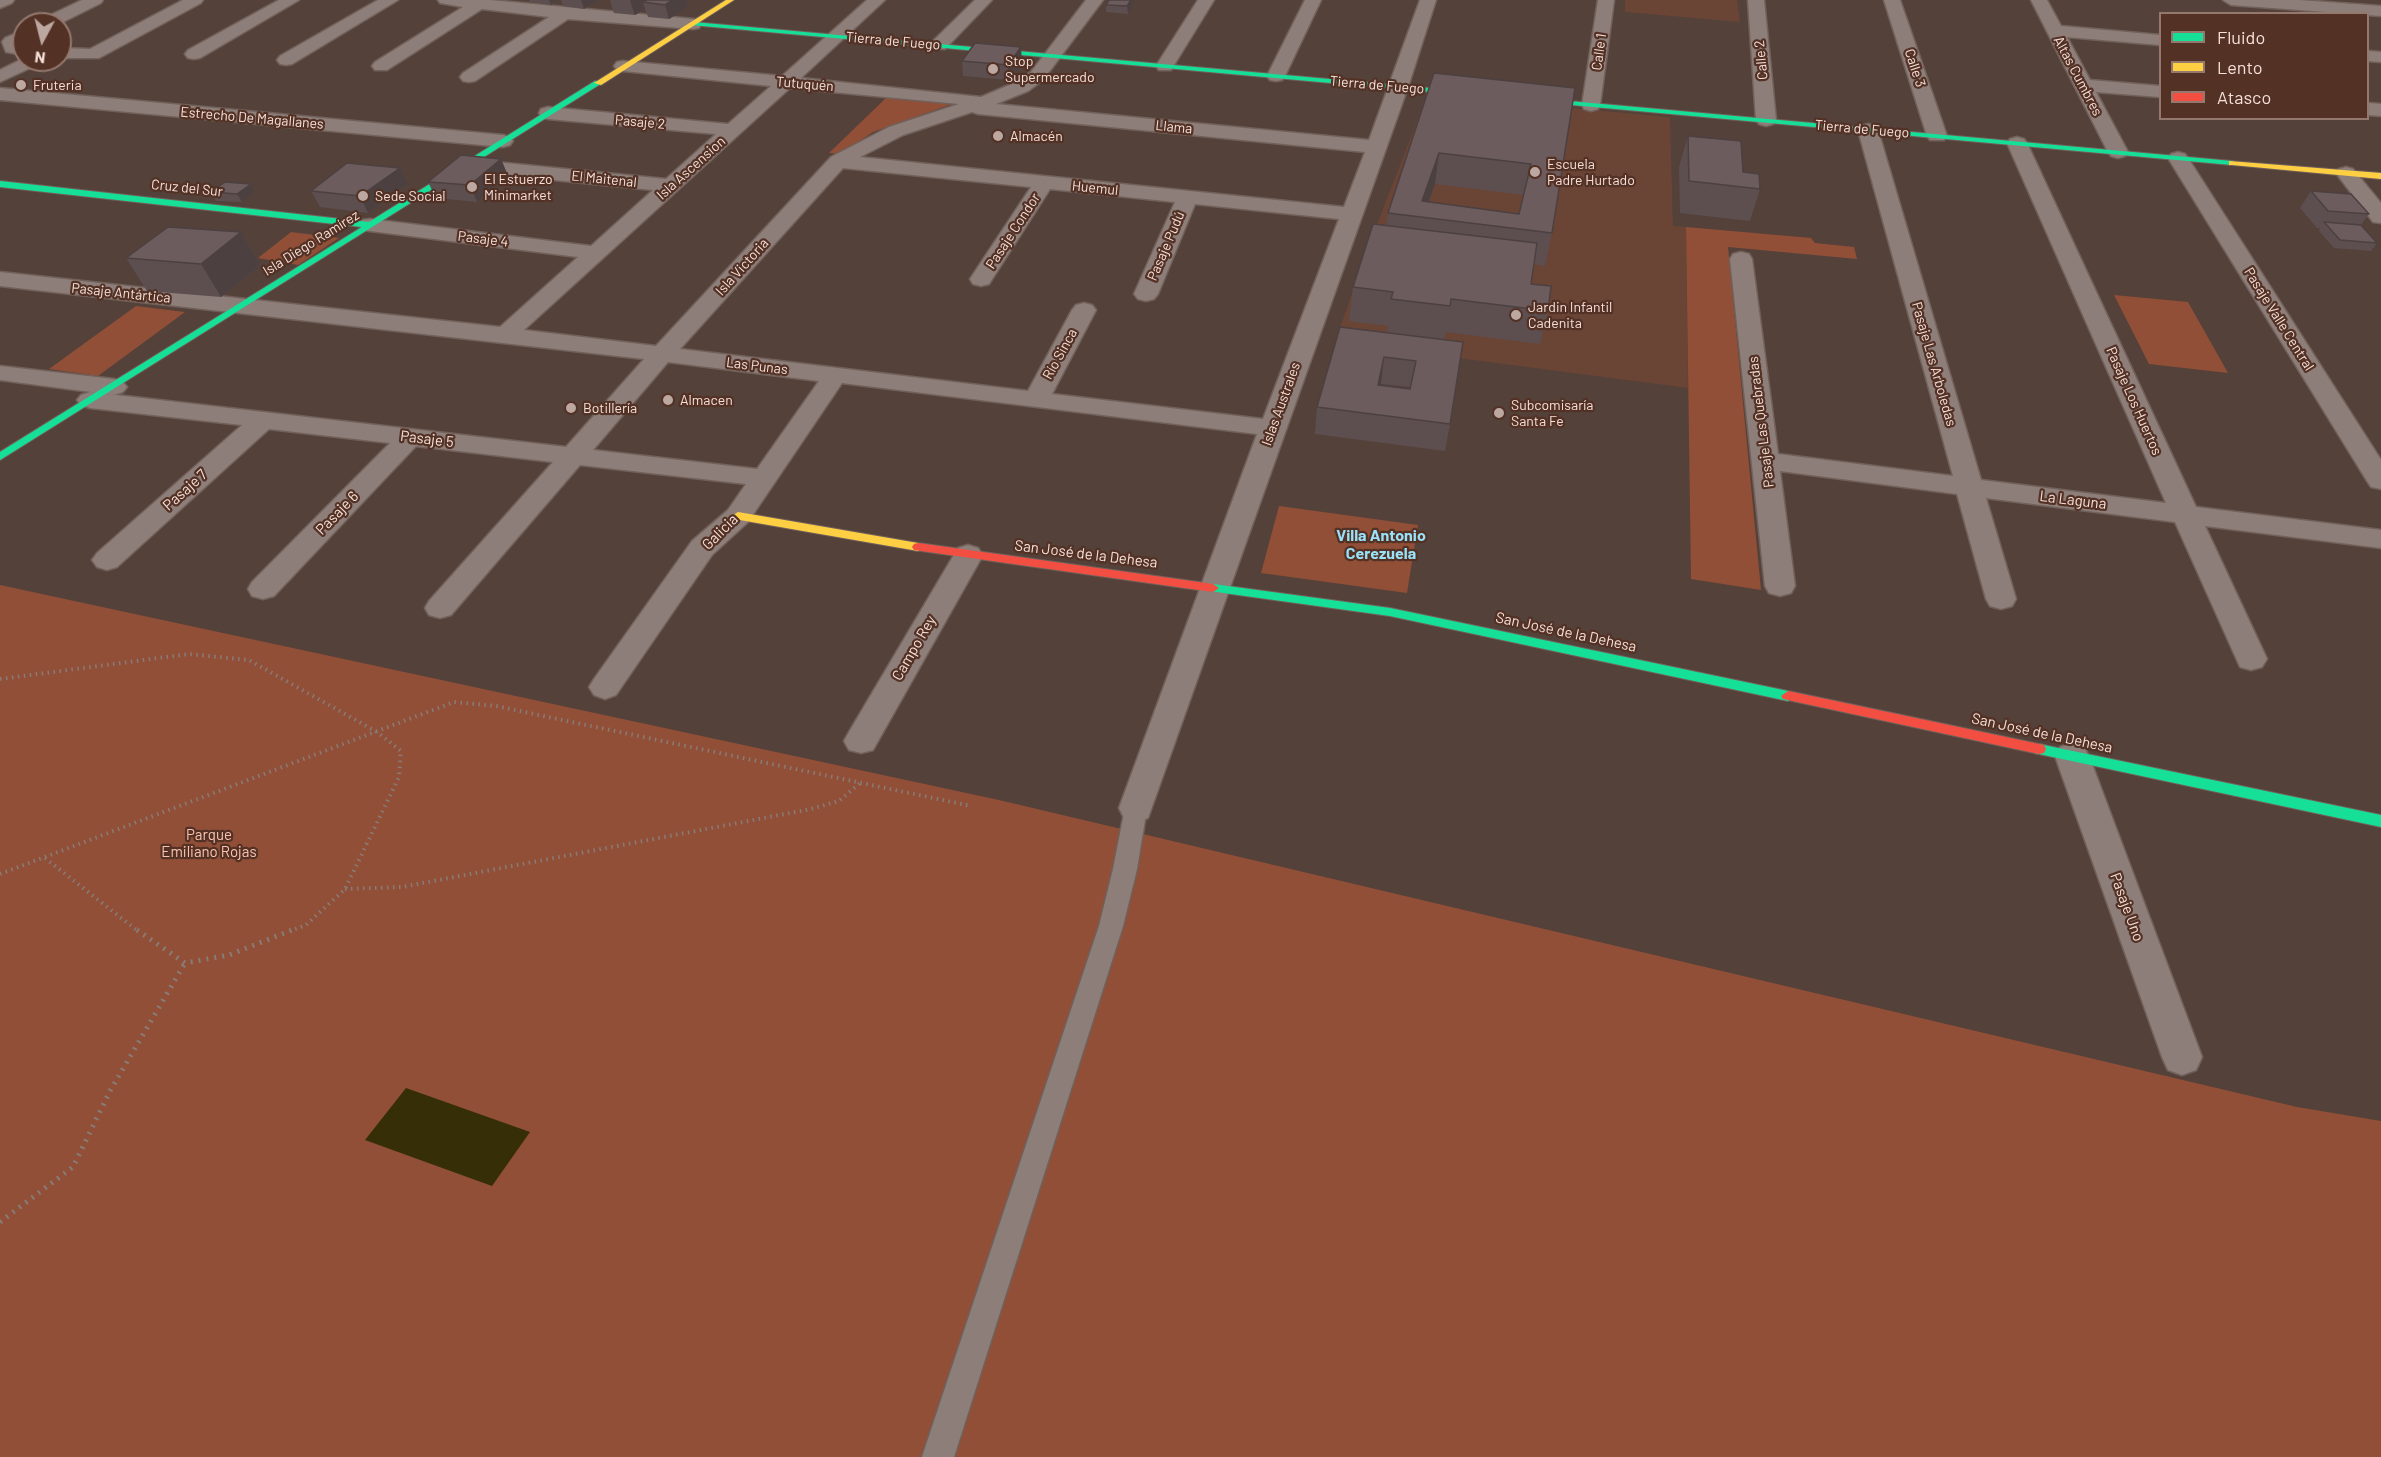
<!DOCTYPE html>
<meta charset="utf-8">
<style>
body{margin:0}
#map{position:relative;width:2381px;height:1457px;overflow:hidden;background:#54413a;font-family:Barlow,sans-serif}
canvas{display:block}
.legend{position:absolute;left:2159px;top:12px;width:210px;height:108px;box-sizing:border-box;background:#533125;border:2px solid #94776d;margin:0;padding:8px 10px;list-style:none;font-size:18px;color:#f6e0d8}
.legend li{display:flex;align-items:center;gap:12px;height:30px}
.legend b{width:30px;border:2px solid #94776d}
.north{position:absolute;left:12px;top:12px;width:60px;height:60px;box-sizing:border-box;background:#533125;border:2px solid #94776d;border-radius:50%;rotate:187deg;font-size:16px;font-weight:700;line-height:24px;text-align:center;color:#f6e0d8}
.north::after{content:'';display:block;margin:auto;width:21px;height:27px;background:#bda8a1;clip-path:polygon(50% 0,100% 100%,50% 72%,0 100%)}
</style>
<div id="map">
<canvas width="2381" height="1457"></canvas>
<ul class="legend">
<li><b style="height:8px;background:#16e098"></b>Fluido</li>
<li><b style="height:8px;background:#ffcf43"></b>Lento</li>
<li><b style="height:8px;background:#f24e42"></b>Atasco</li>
</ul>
<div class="north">N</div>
</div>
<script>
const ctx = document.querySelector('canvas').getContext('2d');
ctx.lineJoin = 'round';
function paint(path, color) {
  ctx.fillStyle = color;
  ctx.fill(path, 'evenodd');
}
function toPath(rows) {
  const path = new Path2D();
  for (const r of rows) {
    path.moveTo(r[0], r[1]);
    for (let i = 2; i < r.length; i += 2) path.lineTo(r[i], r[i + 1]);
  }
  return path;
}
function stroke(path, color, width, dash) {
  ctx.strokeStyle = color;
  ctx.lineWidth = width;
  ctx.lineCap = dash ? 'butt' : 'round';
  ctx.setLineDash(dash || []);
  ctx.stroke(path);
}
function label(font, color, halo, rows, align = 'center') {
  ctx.font = font + ' Barlow,sans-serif';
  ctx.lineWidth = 4.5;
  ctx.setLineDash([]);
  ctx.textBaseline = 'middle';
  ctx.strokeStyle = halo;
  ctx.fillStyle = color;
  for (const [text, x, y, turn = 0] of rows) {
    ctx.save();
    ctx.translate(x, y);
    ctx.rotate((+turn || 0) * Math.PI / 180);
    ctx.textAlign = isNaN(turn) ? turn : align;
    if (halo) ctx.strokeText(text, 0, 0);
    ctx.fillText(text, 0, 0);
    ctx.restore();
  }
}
const built = toPath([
 [1625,0,1737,0,1740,22,1625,12],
 [1427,95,1670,117,1673,226,1686,227,1688,388,1335,342,1368,248]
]);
const green = toPath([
 [887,97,952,104,873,132,841,154,829,153],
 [1686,227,1811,238,1815,243,1854,247,1857,259,1728,247,1761,590,1691,579],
 [291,232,339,238,298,265,258,258],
 [2114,295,2188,302,2228,373,2149,364],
 [136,306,185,312,98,376,49,369],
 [1279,506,1418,525,1407,593,1261,573],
 [0,585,999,800,2297,1107,2381,1121,2381,1457,0,1457]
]);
const water = toPath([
 [406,1088,530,1132,492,1186,365,1140]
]);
const pathFar1 = toPath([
 [0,679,189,654,249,660,377,732,401,751,399,777,345,889,306,925,288,932],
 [45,858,139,932],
 [0,874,454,702,496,706,971,806],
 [345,889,402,887,811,809,839,801,860,783]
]);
const path = toPath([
 [137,930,185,963,229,955,292,930],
 [0,1222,73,1167,110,1091,185,963]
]);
const lane = toPath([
 [1136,799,1144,802,1147,808,1137,869,1123,926,954,1457,922,1457,1099,926,1113,869,1125,808,1128,802,1136,799]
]);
const street = toPath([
 [0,0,14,0,12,3,0,8,0,0],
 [82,0,103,0,101,3,59,24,38,24,40,20,82,0],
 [183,0,203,0,201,3,99,58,60,58,60,48,90,49,183,0],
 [279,0,299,0,200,58,194,59,188,58,185,54,188,50,279,0],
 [378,0,398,0,292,64,286,65,280,64,277,60,280,56,378,0],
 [438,0,490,0,693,19,699,20,701,24,699,28,693,29,568,19,475,81,469,82,463,81,460,77,463,73,549,17,482,9,387,70,375,70,372,66,375,62,463,7,440,3,438,0],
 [867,0,885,0,801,78,981,97,1014,83,1031,72,1086,0,1103,0,1043,80,1028,91,996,104,1369,140,1420,0,1436,0,1408,87,1148,818,1136,822,1124,818,1119,808,1257,434,842,383,748,522,712,555,616,695,605,699,594,695,589,687,594,679,692,541,728,510,746,484,580,465,451,615,440,618,429,615,425,608,429,601,553,462,416,446,274,596,263,599,252,596,248,589,252,582,390,443,269,429,117,567,107,570,97,567,92,560,97,553,242,425,90,408,81,405,77,400,81,395,90,392,566,447,644,359,0,286,0,272,500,327,578,257,362,230,359,225,362,220,370,219,591,246,653,190,465,171,458,169,455,165,458,161,465,159,666,179,716,134,548,119,541,117,539,113,541,109,548,107,728,124,771,86,623,71,617,70,614,66,617,62,623,61,782,76,867,0],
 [790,88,959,104,889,127,831,157,656,346,524,330,790,88],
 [972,112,978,114,1365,152,1344,207,860,157,903,135,972,112],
 [843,168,1031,187,970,279,973,284,981,286,989,284,1050,189,1175,202,1134,294,1138,299,1146,301,1154,299,1158,294,1195,204,1339,219,1263,419,1052,394,1096,310,1092,305,1084,303,1076,305,1072,310,1028,391,680,349,843,168],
 [668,362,819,381,757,469,593,450,668,362],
 [975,0,992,0,945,49,933,49,930,45,933,41,975,0],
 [1198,0,1214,0,1171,70,1159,70,1156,66,1198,0],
 [1305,0,1321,0,1285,76,1282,80,1276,81,1270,80,1267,76,1305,0],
 [1598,0,1614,0,1600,105,1598,109,1591,111,1584,109,1582,105,1598,0],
 [1748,0,1764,0,1776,120,1773,124,1766,126,1759,124,1756,120,1748,0],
 [1884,0,1900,0,1947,136,1944,140,1930,140,1927,136,1884,0],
 [2031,0,2047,0,2061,26,2160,35,2160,45,2067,37,2090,80,2160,86,2160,97,2096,92,2128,152,2125,156,2118,158,2111,156,2108,152,2031,0],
 [2223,0,2299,0,2381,6,2381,16,2231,5,2223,0],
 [24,30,24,42,20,44,24,45,24,55,6,52,2,42,5,38,24,30],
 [2368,51,2381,52,2381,62,2368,61,2368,51],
 [24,58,24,60,42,60,39,64,0,82,0,70,24,58],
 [0,88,503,135,510,137,513,141,510,145,503,147,0,100,0,88],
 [2368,103,2381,104,2381,116,2368,115,2368,103],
 [1868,124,1875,126,1878,130,1981,480,2166,503,2007,143,2010,139,2017,137,2024,139,2027,143,2196,507,2381,530,2381,548,2205,526,2267,659,2262,667,2251,670,2240,667,2175,522,1986,498,2016,599,2012,606,2001,609,1990,606,1986,599,1957,494,1780,471,1795,586,1791,593,1780,596,1769,593,1765,586,1730,259,1733,254,1741,252,1749,254,1752,259,1778,454,1953,476,1858,130,1861,126,1868,124],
 [2178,152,2185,154,2188,158,2381,460,2381,489,2371,487,2367,481,2168,158,2171,154,2178,152],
 [2346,167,2353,169,2381,203,2381,223,2373,222,2336,173,2339,169,2346,167],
 [0,366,114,379,123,382,127,387,123,392,114,395,0,380,0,366],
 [968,545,978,548,983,555,873,750,861,753,849,750,844,741,849,732,958,548,968,545],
 [2072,743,2084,747,2089,756,2202,1057,2196,1070,2182,1075,2168,1070,2162,1057,2055,756,2060,747,2072,743]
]);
const fast = toPath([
 [693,22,1474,92,1478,94,1474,96,691,25,693,22],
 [595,81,602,83,0,460,0,452,362,227,0,187,0,181,369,222,595,81],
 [1525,97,2232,161,2236,163,2232,165,1528,101,1524,99,1525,97],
 [1213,584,1390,608,1788,691,1795,696,1788,701,1390,616,1209,591,1207,588,1213,584],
 [2039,744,2381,815,2381,827,2034,753,2032,749,2034,745,2039,744]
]);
const slow = toPath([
 [726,0,734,0,601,85,594,83,726,0],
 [2229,161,2381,173,2381,179,2232,165,2229,165,2229,161],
 [738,512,918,543,924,547,918,551,734,519,732,516,738,512]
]);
const jam = toPath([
 [918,543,1213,584,1219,588,1213,592,914,550,912,547,914,544,918,543],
 [1788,691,2039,744,2044,745,2046,749,2044,753,2039,754,1783,699,1781,696,1788,691]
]);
const wall = toPath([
 [529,0,558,0,551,5,530,2],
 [561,0,598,0,584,9,563,6],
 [610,0,686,0,688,7,669,19,648,17,645,9,635,15,614,13],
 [1134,3,1128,14,1106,12,1106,5],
 [962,61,1022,62,1009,80,963,76],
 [1434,73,1575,88,1552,233,1545,266,1534,264,1531,284,1548,311,1540,344,1446,332,1444,340,1450,424,1445,451,1315,434,1317,407,1387,333,1388,326,1349,321,1353,287,1386,225,1388,213],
 [1435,184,1524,195,1519,214,1429,202],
 [1381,384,1410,387,1410,389,1381,385],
 [1688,136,1743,172,1760,189,1750,221,1680,213,1679,167],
 [501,159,508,176,477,202,436,198,428,182],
 [251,184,255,192,242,202,216,201,211,192],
 [408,184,368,213,320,207,311,191],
 [2311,191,2369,214,2361,225,2377,243,2371,251,2334,248,2319,231,2320,228,2317,228,2300,208],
 [241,232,260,265,221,297,147,291,126,258]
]);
const shadedWall = toPath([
 [549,0,558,0,551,5],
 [581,0,598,0,584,9],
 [631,0,653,0,643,2,645,9,635,15,630,1],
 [672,0,686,0,688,7,669,19,665,5],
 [1131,0,1134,0,1134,3,1128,14,1127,6],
 [1021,47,1022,62,1009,80,1008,65],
 [1439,153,1435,184,1423,218,1422,201],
 [501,159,508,176,477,202,470,185],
 [400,168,408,184,368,213,360,196],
 [251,184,255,192,242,202,237,194],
 [241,232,260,265,221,297,201,264],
 [1384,357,1381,384,1375,411,1378,385]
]);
const building = toPath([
 [647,0,672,0,665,5,643,2,647,0],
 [1109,0,1131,0,1127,6,1106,5,1109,0],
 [975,43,1021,47,1008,65,962,61,975,43],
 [1434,73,1575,88,1552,233,1388,213,1434,73],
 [1439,153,1531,164,1519,214,1422,201,1439,153],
 [1688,136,1741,141,1743,172,1759,174,1760,189,1689,181,1688,136],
 [461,155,501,159,470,185,428,182,461,155],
 [347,163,400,168,360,196,311,191,347,163],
 [225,182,251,184,237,194,211,192,225,182],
 [2311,191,2351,194,2369,214,2328,211,2311,191],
 [2324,222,2361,225,2377,243,2340,240,2324,222],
 [1373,224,1537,243,1531,284,1551,286,1548,311,1451,299,1450,306,1391,299,1393,292,1353,287,1373,224],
 [168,227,241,232,201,264,126,258,168,227],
 [1340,327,1463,342,1450,424,1317,407,1340,327],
 [1384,357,1416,361,1410,389,1378,385,1384,357]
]);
const markers = [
 [993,69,6,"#bda8a1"],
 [21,85,6,"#bda8a1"],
 [998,136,6,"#bda8a1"],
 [1535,172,6,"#bda8a1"],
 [472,187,6,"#bda8a1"],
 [363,196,6,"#bda8a1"],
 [1516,315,6,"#bda8a1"],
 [668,400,6,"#bda8a1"],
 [571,408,6,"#bda8a1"],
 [1499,413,6,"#bda8a1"]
];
const farStreetnames = [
 ["Tierra de Fuego",893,41,5],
 ["Calle 1",1599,52,-82],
 ["Calle 2",1761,60,-95],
 ["Calle 3",1915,68,72],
 ["Altas Cumbres",2078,76,62],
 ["Tutuquén",805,84,5],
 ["Tierra de Fuego",1377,85,5],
 ["Estrecho De Magallanes",252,118,5],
 ["Pasaje 2",640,122,5],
 ["Llama",1174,127,6],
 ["Tierra de Fuego",1862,129,5],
 ["Isla Ascension",691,168,-42],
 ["El Maitenal",604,179,6],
 ["Cruz del Sur",187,188,6],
 ["Huemul",1095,188,6],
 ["Pasaje Condor",1013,231,-57],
 ["Pasaje 4",483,239,7],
 ["Isla Diego Ramírez",311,243,-32],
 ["Pasaje Pudú",1166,246,-67],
 ["Isla Victoria",742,267,-48],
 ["Pasaje Antártica",121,293,6],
 ["Pasaje Valle Central",2279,319,58],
 ["Río Sinca",1060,354,-61],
 ["Pasaje Las Arboledas",1934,364,74],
 ["Las Punas",757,366,7],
 ["Pasaje Los Huertos",2134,401,66],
 ["Islas Australes",1281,404,-70],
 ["Pasaje Las Quebradas",1761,422,-97]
];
const farPoinames = [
 ["Stop",1005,61],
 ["Supermercado",1005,77],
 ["Fruteria",33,85],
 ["Almacén",1010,136],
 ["Escuela",1547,164],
 ["Padre Hurtado",1547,180],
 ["El Estuerzo",484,179],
 ["Minimarket",484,195],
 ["Sede Social",375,196],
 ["Jardin Infantil",1528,307],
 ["Cadenita",1528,323],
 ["Almacen",680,400],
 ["Subcomisaría",1511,405],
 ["Santa Fe",1511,421],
 ["Botillería",583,408]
];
const streetNames = [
 ["Pasaje 5",427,439,7],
 ["Pasaje 7",185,490,-42],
 ["La Laguna",2073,500,7],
 ["Pasaje 6",337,513,-46],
 ["Galicia",720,532,-45],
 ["San José de la Dehesa",1086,554,7],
 ["San José de la Dehesa",1566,632,12],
 ["Campo Rey",914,648,-60],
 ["San José de la Dehesa",2042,733,12],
 ["Pasaje Uno",2127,907,70]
];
const parkNames = [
 ["Parque",209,835],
 ["Emiliano Rojas",209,852]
];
const neighbourhoodNames = [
 ["Villa Antonio",1381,536],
 ["Cerezuela",1381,554]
];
paint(built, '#6a4435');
paint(green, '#914f37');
paint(water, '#352e07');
stroke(lane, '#71615a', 3);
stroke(street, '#71615a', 3);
stroke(fast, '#71615a', 2);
stroke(slow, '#71615a', 2);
stroke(jam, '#71615a', 2);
stroke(pathFar1, '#897b76', 4, [1.5, 4.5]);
stroke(path, '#897b76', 5, [2, 6]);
paint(lane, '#8d7e7a');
paint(street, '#8d7e7a');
paint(fast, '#16e098');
paint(slow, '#ffcf43');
paint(jam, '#f24e42');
paint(wall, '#5d4f50');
paint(shadedWall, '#4c4041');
paint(building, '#6c5c5d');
stroke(building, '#4c4041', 1.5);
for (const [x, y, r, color] of markers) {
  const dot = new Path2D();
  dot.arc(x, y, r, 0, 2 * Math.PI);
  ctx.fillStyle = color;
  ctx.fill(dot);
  stroke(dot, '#533125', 2);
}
label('14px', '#f6e0d8', '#533125', farStreetnames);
label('14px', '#f6e0d8', '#533125', farPoinames, 'left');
label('15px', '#f6e0d8', '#533125', streetNames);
label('15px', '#fcc4b0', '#533125', parkNames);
label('bold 16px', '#98e2fa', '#533125', neighbourhoodNames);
</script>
